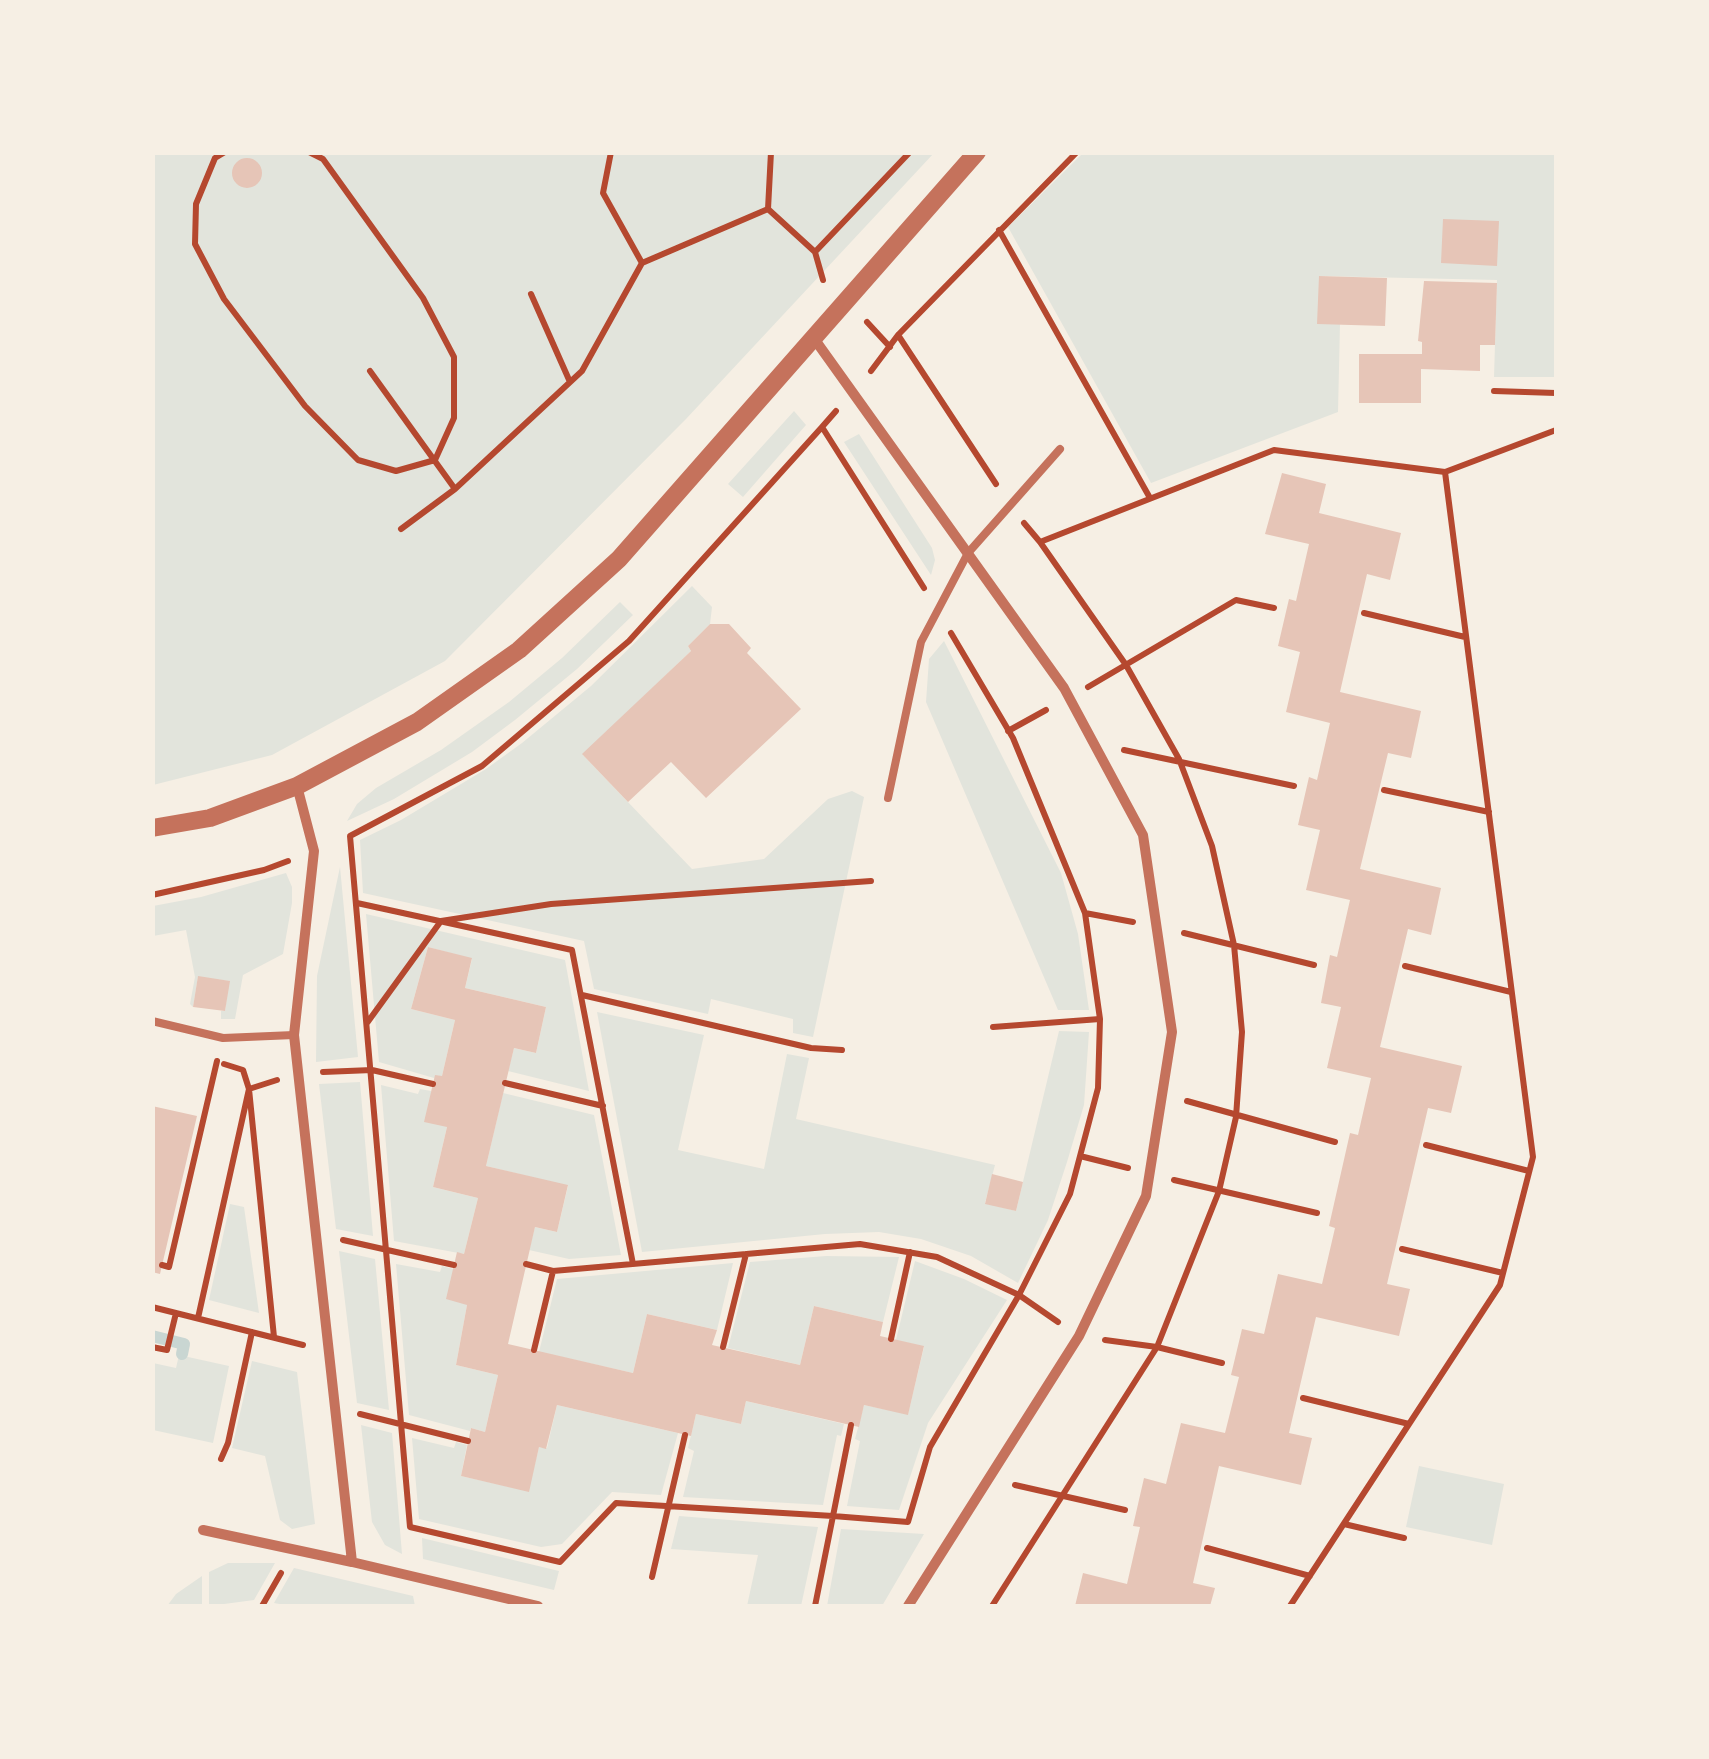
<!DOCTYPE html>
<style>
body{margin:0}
#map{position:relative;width:1709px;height:1759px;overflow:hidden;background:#f6efe4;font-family:Georgia,serif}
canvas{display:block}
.frame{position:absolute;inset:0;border:155px solid #f6efe4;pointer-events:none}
</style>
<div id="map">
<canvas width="1709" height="1759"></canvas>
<div class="frame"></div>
</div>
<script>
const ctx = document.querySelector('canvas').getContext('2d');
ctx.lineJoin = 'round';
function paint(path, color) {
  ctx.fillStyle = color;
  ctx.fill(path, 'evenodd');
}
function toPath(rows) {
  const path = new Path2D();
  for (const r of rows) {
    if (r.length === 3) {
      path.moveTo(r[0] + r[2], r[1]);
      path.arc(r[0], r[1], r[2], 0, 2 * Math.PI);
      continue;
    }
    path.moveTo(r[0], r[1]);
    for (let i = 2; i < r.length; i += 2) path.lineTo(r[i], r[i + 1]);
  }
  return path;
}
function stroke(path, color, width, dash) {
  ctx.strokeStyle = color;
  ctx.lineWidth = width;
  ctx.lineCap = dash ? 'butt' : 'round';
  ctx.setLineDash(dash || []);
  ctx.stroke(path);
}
const green = toPath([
 [152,153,934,153,686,419,445,661,272,755,153,785],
 [1083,153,1556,153,1556,377,1494,377,1497,280,1320,276,1340,324,1338,412,1151,483,1008,227],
 [794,411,806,425,743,497,728,484],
 [859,434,932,548,935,560,931,575,844,442],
 [692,586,712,607,710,624,688,646,691,651,583,755,692,869,764,859,828,799,852,791,864,797,813,1037,793,1033,793,1019,711,999,708,1014,594,989,584,941,363,893,360,840,401,820,486,769,522,743,591,686],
 [620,602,633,615,577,669,515,720,472,752,394,799,347,821,357,804,376,788,441,750,509,702,562,658],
 [944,641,1061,873,1078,934,1089,1010,1058,1010,926,702,929,659],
 [340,867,358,1057,316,1062,317,976],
 [286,873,292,887,292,903,283,954,243,975,235,1019,221,1019,221,1011,225,1011,229,981,198,977,193,1007,190,1004,195,977,186,930,153,936,153,906,201,897],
 [366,914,565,960,589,1091,508,1071,514,1048,536,1053,546,1007,465,988,472,959,428,947,411,1009,455,1020,442,1076,434,1078,379,1062],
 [597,1012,704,1035,678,1150,764,1169,787,1054,809,1058,796,1119,995,1165,985,1203,1016,1211,1059,1031,1089,1032,1084,1105,1067,1162,1048,1220,1018,1283,971,1256,921,1239,879,1232,825,1234,642,1252],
 [360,1082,373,1236,336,1229,319,1084],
 [381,1085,418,1094,420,1089,431,1091,447,1127,433,1187,478,1198,464,1254,394,1241],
 [503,1093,594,1115,621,1255,569,1259,529,1250,535,1227,557,1232,568,1186,486,1166],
 [230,1204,244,1207,259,1313,209,1300],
 [339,1251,375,1259,389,1410,357,1403],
 [826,1256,899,1257,883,1322,814,1306,800,1365,728,1348,750,1262],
 [915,1261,964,1279,1007,1300,928,1423,899,1510,847,1506,860,1441,855,1439,864,1405,908,1414,924,1347,896,1340],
 [733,1263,717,1330,647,1314,633,1373,539,1352,557,1279],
 [396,1264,440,1272,442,1266,453,1269,467,1305,456,1365,498,1375,485,1432,471,1428,470,1431,409,1415],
 [179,1355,229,1366,213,1443,153,1430,153,1363,176,1368],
 [252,1361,297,1372,315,1524,292,1529,280,1520,265,1456,232,1448],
 [746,1401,844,1424,841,1436,837,1435,823,1505,683,1497,694,1451,688,1448,696,1414,741,1424],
 [557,1405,678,1433,661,1495,612,1492,562,1544,541,1547,419,1519,412,1438,454,1448,456,1442,467,1445,461,1476,528,1491,539,1447,547,1448],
 [361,1425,392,1433,402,1554,385,1545,372,1522],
 [1419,1466,1504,1484,1492,1545,1406,1527],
 [679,1516,818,1527,801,1606,747,1606,758,1555,671,1549],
 [841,1529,924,1534,882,1606,827,1606],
 [422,1538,559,1571,554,1590,423,1559],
 [228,1563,275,1563,254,1600,209,1606,209,1572],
 [294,1568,413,1596,415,1606,290,1606,274,1603],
 [202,1576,202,1606,167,1606,176,1594]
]);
const stream = toPath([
 [152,1336,184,1344,182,1354]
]);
const building = toPath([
 [247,173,15],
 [1443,219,1499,221,1497,266,1441,263],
 [1319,276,1387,278,1385,326,1317,324],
 [1424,281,1497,283,1495,345,1480,345,1480,371,1421,369,1421,403,1359,403,1359,354,1422,354,1422,342,1418,341],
 [1282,473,1326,484,1319,513,1401,533,1390,580,1367,574,1340,692,1421,711,1411,758,1388,753,1360,869,1441,888,1431,935,1408,929,1380,1047,1462,1066,1451,1113,1428,1108,1387,1284,1410,1289,1399,1336,1316,1317,1289,1433,1312,1438,1301,1485,1219,1466,1193,1583,1215,1588,1210,1606,1075,1606,1083,1573,1127,1584,1140,1527,1133,1526,1144,1478,1166,1484,1181,1423,1225,1433,1239,1377,1231,1375,1242,1329,1264,1334,1278,1274,1322,1284,1335,1228,1329,1226,1350,1133,1358,1135,1371,1078,1327,1068,1341,1007,1321,1003,1330,955,1337,957,1350,900,1306,890,1320,830,1298,825,1309,777,1317,780,1330,723,1286,712,1300,652,1278,646,1289,599,1296,601,1309,544,1265,534],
 [710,624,729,624,751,648,747,653,801,709,706,798,671,762,628,802,582,754,691,651,688,646],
 [428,947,472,958,465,988,546,1007,536,1053,514,1048,486,1166,568,1185,557,1232,535,1227,508,1344,633,1373,647,1314,717,1330,712,1345,800,1365,814,1306,883,1322,880,1336,924,1346,908,1415,864,1405,859,1427,746,1401,741,1424,696,1414,691,1436,557,1405,546,1449,539,1447,529,1492,461,1476,471,1428,485,1432,498,1375,456,1365,467,1305,446,1299,457,1252,464,1254,478,1198,433,1187,447,1127,424,1122,435,1075,442,1076,455,1020,411,1009],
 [198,976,230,981,225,1011,193,1007],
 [152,1106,197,1116,160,1274,152,1272],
 [992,1174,1023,1182,1016,1211,985,1204]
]);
const path = toPath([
 [225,152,215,158,196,204,195,244,224,299,305,406,358,460,396,471,435,460,454,418,454,357,423,298,323,159,309,152],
 [611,152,603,193,642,263,768,209,771,152],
 [768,209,815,252,823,280],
 [999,230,1150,498],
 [815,252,910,152],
 [531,294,570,382],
 [867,322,890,347],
 [898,335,1077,152],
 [370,371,455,489],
 [871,371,898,335,996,484],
 [1494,391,1556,393],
 [836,411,822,427,924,588],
 [822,427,629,641,482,766,350,836,410,1527,560,1562,616,1503,833,1516,851,1425],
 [1024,523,1040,542,1274,450,1445,472,1556,430],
 [401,529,455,489,582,371,642,263],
 [1364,613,1465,637],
 [1088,687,1236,600,1274,608],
 [1008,731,1046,710],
 [1124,750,1294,786],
 [1384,790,1489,812],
 [152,895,264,870,288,861],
 [357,903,572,950,633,1264],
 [1085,913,1133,922],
 [1184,933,1314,965],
 [1405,966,1511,992],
 [582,995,811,1048,842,1050],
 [367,1023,441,921,551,904,871,881],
 [993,1027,1100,1019],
 [224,1064,243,1070,249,1089,274,1337],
 [323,1072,372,1070,433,1084],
 [505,1083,603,1106],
 [1187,1101,1335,1142],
 [1426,1145,1529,1171],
 [1080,1156,1128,1168],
 [1174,1180,1317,1213],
 [343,1240,454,1265],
 [1402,1249,1503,1273],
 [526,1264,553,1271,860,1244,937,1257,1019,1295,1058,1322],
 [162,1265,169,1267,217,1061],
 [152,1307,303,1345],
 [198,1318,249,1089,277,1080],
 [891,1339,910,1252],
 [1105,1340,1157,1347,1222,1363],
 [152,1347,167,1350,176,1313],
 [723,1347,746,1254],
 [534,1350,553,1271],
 [1303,1398,1409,1424],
 [360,1414,468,1441],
 [221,1459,228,1443,252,1332],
 [1015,1485,1125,1510],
 [1344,1524,1404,1538],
 [1207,1548,1310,1576],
 [652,1577,685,1435],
 [262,1606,281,1573],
 [815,1606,833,1516,908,1522,930,1447,1019,1295,1070,1194,1098,1088,1100,1019,1085,913,1013,738,951,633],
 [992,1606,1157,1347,1219,1191,1236,1117,1242,1032,1234,945,1212,846,1179,759,1126,665,1040,542],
 [1290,1606,1500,1285,1533,1157,1445,472]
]);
const service = toPath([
 [888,798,921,642,968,553,1060,449],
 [152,1021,223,1038,294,1035]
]);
const minor = toPath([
 [813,337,1064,688,1143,835,1172,1032,1146,1196,1079,1336,908,1606],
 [297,786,314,851,294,1035,352,1562,538,1606],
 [203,1530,352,1562]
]);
const tertiary = toPath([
 [152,828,210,818,297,786,417,722,519,650,619,559,977,152]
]);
paint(green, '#e2e4dc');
stroke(stream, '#c9d6d2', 12);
paint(building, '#e6c5b7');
stroke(path, '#b5482f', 6);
stroke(service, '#c5725c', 8);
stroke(minor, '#c5725c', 10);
stroke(tertiary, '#c5725c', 18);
</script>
